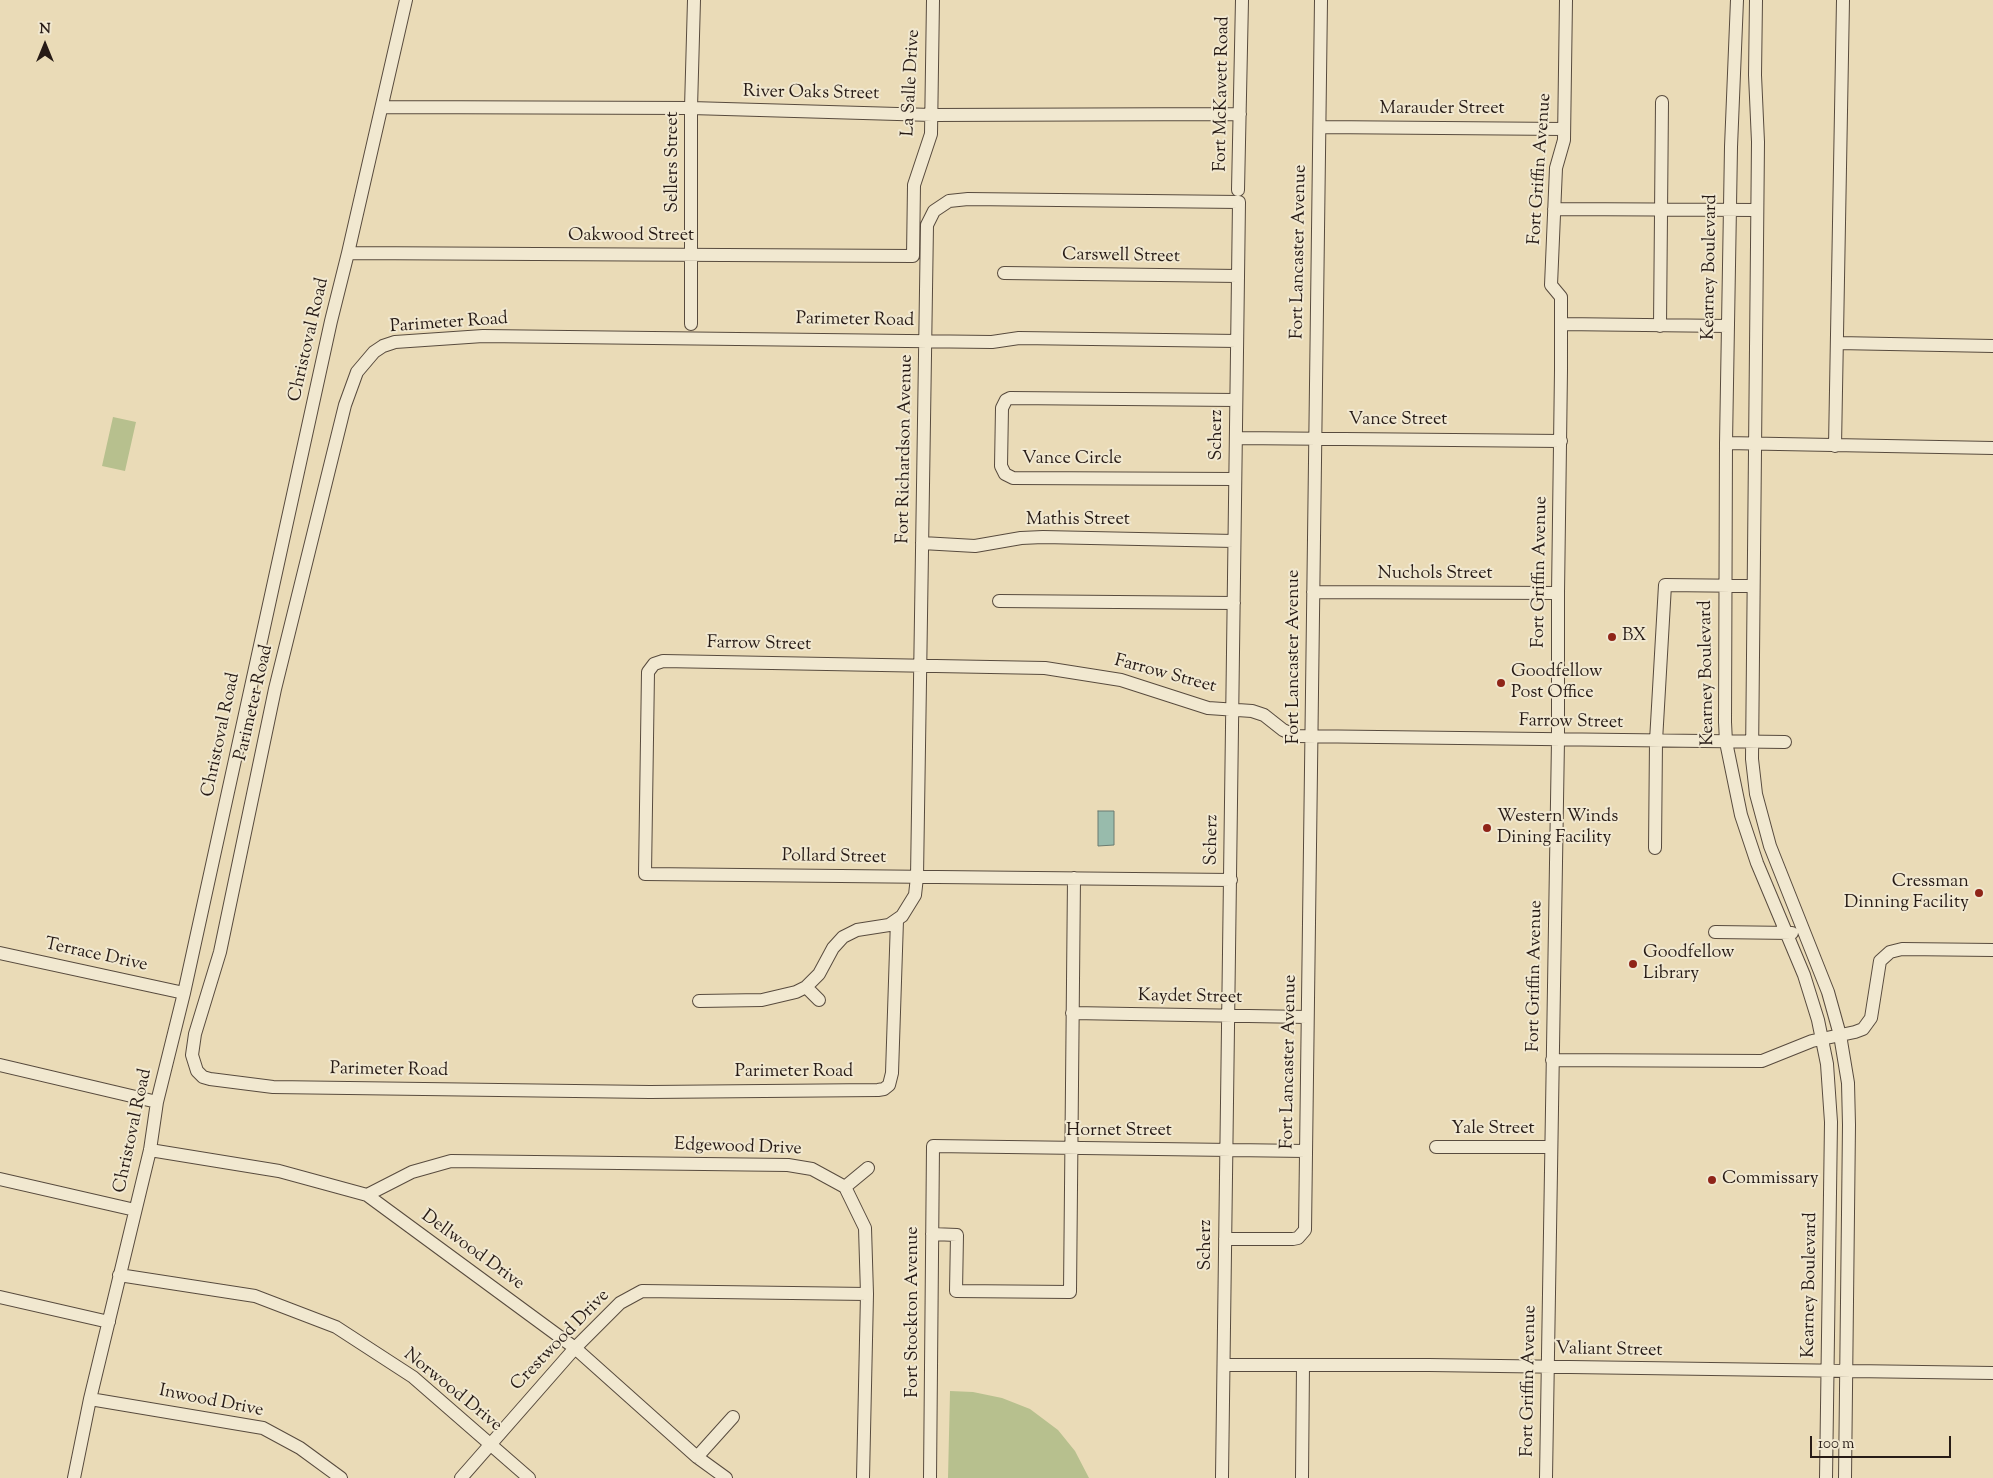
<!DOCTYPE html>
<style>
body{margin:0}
#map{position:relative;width:1993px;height:1478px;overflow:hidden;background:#eadbb7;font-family:"Sorts Mill Goudy",serif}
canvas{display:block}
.north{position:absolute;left:20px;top:20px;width:50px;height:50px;-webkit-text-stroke:4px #f1e8d0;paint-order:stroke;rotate:0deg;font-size:14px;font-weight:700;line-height:20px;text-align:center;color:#271b16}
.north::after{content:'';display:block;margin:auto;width:18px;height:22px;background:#271b16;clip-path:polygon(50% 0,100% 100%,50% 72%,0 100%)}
.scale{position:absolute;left:1810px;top:1436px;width:141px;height:22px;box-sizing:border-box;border:2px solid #271b16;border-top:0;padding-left:6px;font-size:15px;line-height:18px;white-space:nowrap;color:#271b16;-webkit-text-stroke:4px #f1e8d0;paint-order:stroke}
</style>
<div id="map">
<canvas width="1993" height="1478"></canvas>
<div class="north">N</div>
<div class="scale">100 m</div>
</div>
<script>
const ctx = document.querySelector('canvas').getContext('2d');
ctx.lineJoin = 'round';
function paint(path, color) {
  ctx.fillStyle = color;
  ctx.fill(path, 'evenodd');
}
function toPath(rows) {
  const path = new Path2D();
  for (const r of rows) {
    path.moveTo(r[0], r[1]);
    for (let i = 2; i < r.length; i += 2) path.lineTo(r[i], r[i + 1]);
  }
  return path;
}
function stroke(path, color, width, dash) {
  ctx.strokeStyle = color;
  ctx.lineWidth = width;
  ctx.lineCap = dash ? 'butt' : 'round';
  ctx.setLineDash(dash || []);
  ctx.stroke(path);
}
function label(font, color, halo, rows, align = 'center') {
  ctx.font = font + ' "Sorts Mill Goudy",serif';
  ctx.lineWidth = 4;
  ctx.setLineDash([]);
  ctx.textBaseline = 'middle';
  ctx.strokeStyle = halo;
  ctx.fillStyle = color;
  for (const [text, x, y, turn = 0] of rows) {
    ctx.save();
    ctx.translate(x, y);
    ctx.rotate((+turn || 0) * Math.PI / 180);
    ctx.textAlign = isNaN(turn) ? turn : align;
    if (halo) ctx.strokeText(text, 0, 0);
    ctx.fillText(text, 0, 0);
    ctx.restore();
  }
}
const green = toPath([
 [113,417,136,422,125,471,102,466],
 [950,1391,973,1392,1002,1398,1030,1409,1058,1430,1075,1451,1089,1478,948,1478]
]);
const water = toPath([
 [1098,811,1114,811,1114,845,1098,846,1098,811]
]);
const minor = toPath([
 [1737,0,1731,147,1726,443,1725,722,1726,742,1741,815,1757,863,1804,975,1818,1020,1827,1064,1831,1122,1826,1478],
 [1756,0,1755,75,1758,142,1752,759,1756,794,1770,846,1828,992,1840,1035,1848,1083,1849,1125,1845,1478],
 [382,107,691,108,932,115,1240,114],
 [1320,127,1564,129],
 [1238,190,1242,0],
 [1554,209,1757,210],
 [348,253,913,256,914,185,931,134,933,0],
 [1004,273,1238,276],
 [691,324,691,108,694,0],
 [1561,324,1728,326],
 [1660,326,1662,102],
 [1838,343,1993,346],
 [1236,438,1561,441],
 [1726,443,1993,448],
 [1835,446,1843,0],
 [1235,479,1013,478,1005,474,1001,466,1002,408,1006,400,1010,398,1236,400],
 [922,543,975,546,1021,538,1043,537,1234,541],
 [1313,592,1558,593],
 [999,601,1234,603],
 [1655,848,1656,741,1665,585,1753,586],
 [1231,880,645,874,648,672,654,664,663,661,1045,668,1121,680,1208,708,1252,711,1264,715,1283,730,1297,736,1785,742],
 [897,920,892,1073,889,1085,884,1089,878,1090,650,1092,273,1087,210,1079,203,1077,197,1071,192,1055,195,1034,220,952,275,689,345,405,357,372,374,352,383,346,395,342,483,336,992,342,1019,338,1237,341],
 [1715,932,1792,933],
 [0,953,184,993],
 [806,987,819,1000],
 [699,1001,762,1000,796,992,806,987,819,974,833,948,843,937,857,930,889,925,902,916,915,895,917,877,927,225,934,211,949,201,968,199,1239,202,1222,1478],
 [1072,1013,1307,1017],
 [1552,1060,1762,1061,1812,1041,1855,1032,1863,1029,1871,1018,1880,961,1890,952,1902,949,1993,950],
 [0,1065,157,1102],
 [1436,1147,1550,1147],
 [150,1150,279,1171,367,1195,575,1348,697,1457,726,1478],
 [0,1179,135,1210],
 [845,1187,868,1168],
 [367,1195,412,1172,451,1161,788,1165,812,1169,845,1187,865,1228,867,1294,863,1478],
 [932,1234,957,1235,956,1291,1070,1292,1074,878],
 [1225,1239,1293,1239,1298,1238,1305,1230,1321,0],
 [119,1275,255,1296,336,1327,413,1377,529,1478],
 [0,1297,109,1322],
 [1224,1365,1429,1365,1993,1373],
 [90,1399,263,1428,300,1448,341,1478],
 [697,1457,733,1417],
 [74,1478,90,1399,150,1150,157,1102,184,993,331,321,348,253,406,0],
 [461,1478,575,1348,620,1303,642,1291,867,1294],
 [930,1478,933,1146,1306,1151],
 [1302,1478,1303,1365],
 [1546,1478,1558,740,1558,593,1561,370,1561,297,1551,285,1556,168,1564,140,1566,0]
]);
const markers = [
 [1612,637,5,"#8f2418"],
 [1501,683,5,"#8f2418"],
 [1487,828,5,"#8f2418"],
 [1979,893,5,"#8f2418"],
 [1633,964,5,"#8f2418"],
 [1712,1180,5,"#8f2418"]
];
const streetNames = [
 ["La Salle Drive",912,83,-87],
 ["River Oaks Street",811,94,1],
 ["Fort McKavett Road",1223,94,-89],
 ["Marauder Street",1442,110],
 ["Sellers Street",674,162,-90],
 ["Fort Griffin Avenue",1541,169,-86],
 ["Oakwood Street",631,237],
 ["Fort Lancaster Avenue",1300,252,-89],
 ["Carswell Street",1121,257,1],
 ["Kearney Boulevard",1711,267,-89],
 ["Parimeter Road",855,321,1],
 ["Parimeter Road",449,324,-4],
 ["Christoval Road",310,340,-77],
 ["Vance Street",1398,421],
 ["Scherz",1218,435,-90],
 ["Fort Richardson Avenue",906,449,-89],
 ["Vance Circle",1072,460],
 ["Mathis Street",1078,521],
 ["Fort Griffin Avenue",1541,572,-89],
 ["Nuchols Street",1435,575],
 ["Farrow Street",759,645,1],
 ["Fort Lancaster Avenue",1295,657,-90],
 ["Kearney Boulevard",1708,673,-91],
 ["Farrow Street",1165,675,15],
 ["Parimeter Road",255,703,-77],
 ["Farrow Street",1571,723,1],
 ["Christoval Road",222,735,-78],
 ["Scherz",1213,840,-89],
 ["Pollard Street",834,858,1],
 ["Terrace Drive",96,956,12],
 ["Fort Griffin Avenue",1536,976,-89],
 ["Kaydet Street",1190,998,1],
 ["Fort Lancaster Avenue",1290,1062,-89],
 ["Parimeter Road",389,1071,1],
 ["Parimeter Road",794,1073],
 ["Yale Street",1493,1130],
 ["Christoval Road",134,1131,-78],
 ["Hornet Street",1119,1132],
 ["Edgewood Drive",738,1148,2],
 ["Scherz",1207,1245,-90],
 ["Dellwood Drive",472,1251,36],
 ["Kearney Boulevard",1811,1285,-89],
 ["Fort Stockton Avenue",914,1312,-90],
 ["Crestwood Drive",561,1341,-46],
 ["Valiant Street",1609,1351,1],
 ["Fort Griffin Avenue",1530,1381,-89],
 ["Norwood Drive",452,1391,39],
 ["Inwood Drive",211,1402,11]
];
const poiNames = [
 ["BX",1622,637],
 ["Goodfellow",1511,673],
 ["Post Office",1511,694],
 ["Western Winds",1497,818],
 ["Dining Facility",1497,839],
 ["Cressman",1969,883,"right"],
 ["Dinning Facility",1969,904,"right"],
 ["Goodfellow",1643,954],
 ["Library",1643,975],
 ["Commissary",1722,1180]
];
paint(green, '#b7c08e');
paint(water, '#98bbac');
stroke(water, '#6b7b70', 1);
stroke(minor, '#584b3e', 14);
stroke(minor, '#f1e8d0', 12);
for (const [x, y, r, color] of markers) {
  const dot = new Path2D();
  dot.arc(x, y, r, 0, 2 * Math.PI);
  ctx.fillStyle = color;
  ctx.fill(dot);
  stroke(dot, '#f1e8d0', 2);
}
label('18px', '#271b16', '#f1e8d0', streetNames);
label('18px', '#271b16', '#f1e8d0', poiNames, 'left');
</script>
